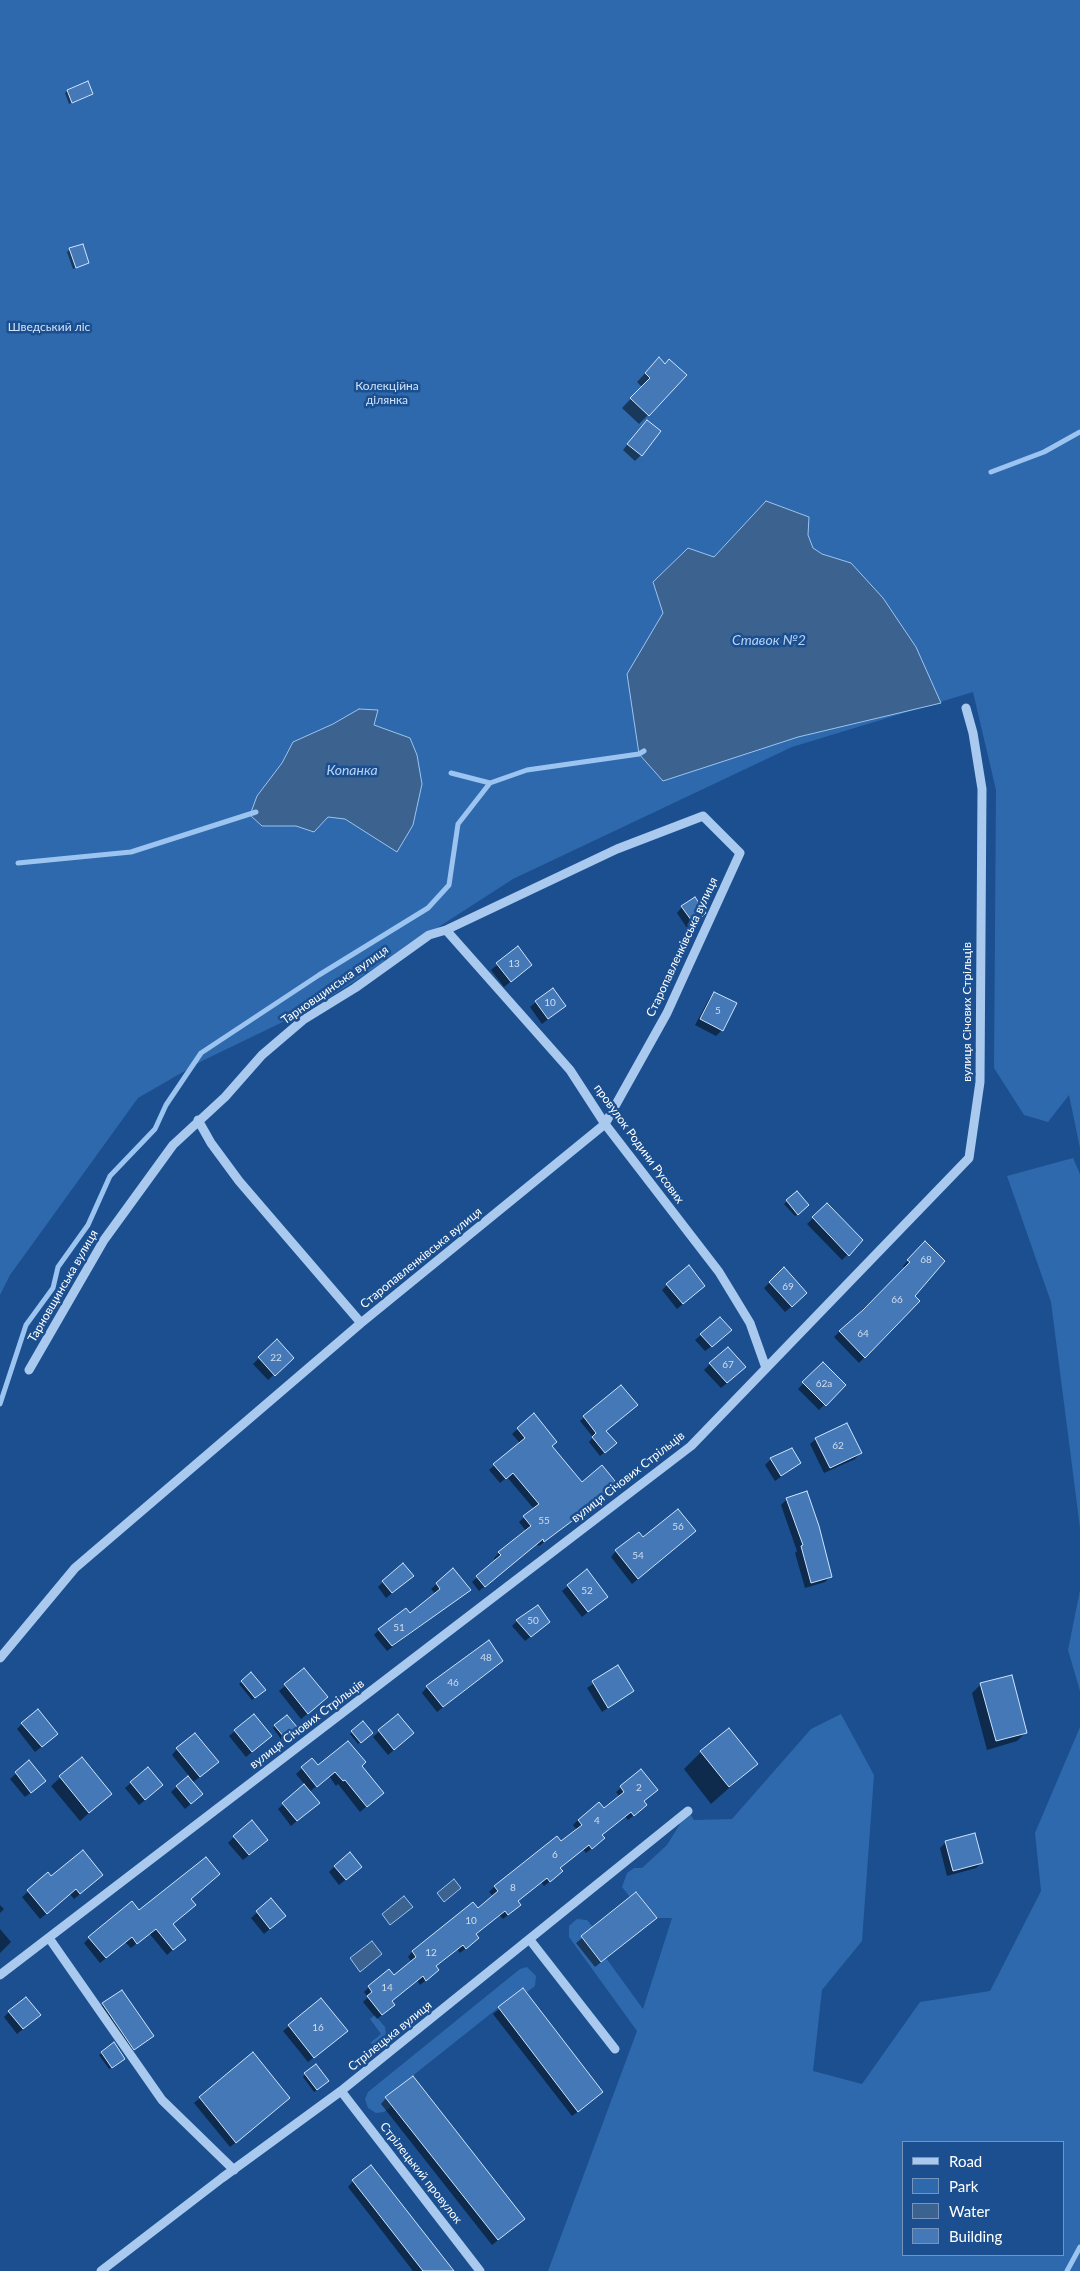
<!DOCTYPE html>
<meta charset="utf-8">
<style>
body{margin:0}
#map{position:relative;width:1080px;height:2271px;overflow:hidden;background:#1b4f8f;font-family:Lato,sans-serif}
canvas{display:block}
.legend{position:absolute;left:902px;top:2141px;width:162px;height:115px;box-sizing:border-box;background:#1b4f8f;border:1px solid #7695bc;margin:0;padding:6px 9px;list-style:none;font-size:15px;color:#fff}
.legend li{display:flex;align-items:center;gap:10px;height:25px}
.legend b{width:25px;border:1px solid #7695bc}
</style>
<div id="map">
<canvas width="1080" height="2271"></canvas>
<ul class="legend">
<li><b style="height:6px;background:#a9c9ee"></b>Road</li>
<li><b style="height:14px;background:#2e69ad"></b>Park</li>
<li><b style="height:14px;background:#3c6290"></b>Water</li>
<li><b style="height:14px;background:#4478b7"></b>Building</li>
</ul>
</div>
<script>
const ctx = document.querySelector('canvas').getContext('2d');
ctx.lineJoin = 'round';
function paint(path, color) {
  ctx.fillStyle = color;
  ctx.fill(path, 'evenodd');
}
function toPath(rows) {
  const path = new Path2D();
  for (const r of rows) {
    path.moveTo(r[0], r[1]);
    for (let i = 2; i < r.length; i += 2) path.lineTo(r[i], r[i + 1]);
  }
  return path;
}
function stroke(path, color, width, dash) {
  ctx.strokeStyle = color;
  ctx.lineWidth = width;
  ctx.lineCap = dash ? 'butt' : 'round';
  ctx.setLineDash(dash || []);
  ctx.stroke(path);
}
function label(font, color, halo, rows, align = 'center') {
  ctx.font = font + ' Lato,sans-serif';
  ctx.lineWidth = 5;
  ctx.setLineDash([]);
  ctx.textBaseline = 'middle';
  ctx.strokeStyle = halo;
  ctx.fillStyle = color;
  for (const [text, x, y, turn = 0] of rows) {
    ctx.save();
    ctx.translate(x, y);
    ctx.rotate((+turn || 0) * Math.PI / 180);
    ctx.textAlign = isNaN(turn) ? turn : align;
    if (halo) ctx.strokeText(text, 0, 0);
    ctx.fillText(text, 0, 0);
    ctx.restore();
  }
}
const green = toPath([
 [0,0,1080,0,1080,1148,1069,1095,1048,1122,1024,1115,994,1068,996,790,973,692,792,747,513,879,316,1006,202,1061,138,1098,10,1275,0,1295],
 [1073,1158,1080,1174,1080,1528,1051,1302,1007,1176],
 [1080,1590,1080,1691,1068,1650],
 [841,1714,874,1775,862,1941,822,1990,813,2071,862,2084,920,2002,990,1991,1041,1891,1035,1833,1080,1727,1080,2271,548,2271,637,2031,569,1937,569,1926,577,1919,587,1920,593,1927,581,1936,601,1962,606,1958,643,2009,672,1918,657,1918,637,1892,630,1897,622,1887,627,1873,634,1868,642,1868,667,1845,688,1811,694,1820,732,1819,811,1729],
 [904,2142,1064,2142,1064,2255,904,2255],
 [527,1967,536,1976,535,1986,527,1992,523,1988,386,2097,392,2106,384,2112,376,2113,368,2108,365,2099,368,2092,520,1969],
 [375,2015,385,2027,386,2034,380,2042,372,2044,370,2043,381,2034,370,2019]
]);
const water = toPath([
 [766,501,809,517,808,535,813,548,822,554,851,563,883,598,916,647,941,703,798,737,663,781,639,754,627,674,663,613,653,582,688,548,714,557,766,501],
 [359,709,378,710,374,725,410,738,417,755,422,784,413,825,397,852,345,819,328,817,314,832,296,826,262,826,250,815,257,796,282,763,293,742,333,724,359,709],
 [454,1879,461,1888,444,1902,437,1893,454,1879],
 [404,1896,413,1907,390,1925,382,1914,404,1896],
 [372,1941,382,1954,360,1972,350,1958,372,1941]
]);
const shadow = toPath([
 [67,91,92,94,69,104,65,93],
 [70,249,88,263,73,269,67,252],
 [665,365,648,415,639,424,622,408,642,387,637,382,650,368],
 [641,427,641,455,635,461,623,450],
 [682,907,698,918,687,928,677,913],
 [518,948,531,965,504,987,491,970],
 [714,993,722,1030,716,1036,695,1025,709,999],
 [536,1002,564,1006,542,1024,530,1007],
 [797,1193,805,1208,795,1216,784,1204],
 [827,1205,862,1240,842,1260,807,1224],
 [919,1248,913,1296,918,1301,859,1363,834,1337,905,1269,903,1266],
 [784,1269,800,1299,785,1312,764,1288],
 [667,1285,698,1291,677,1309,662,1290],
 [701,1335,725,1336,705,1351,695,1340],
 [277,1341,287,1363,268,1380,253,1364],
 [823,1363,844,1385,819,1410,798,1389],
 [710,1364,739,1373,721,1388,704,1370],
 [620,1387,605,1431,611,1447,600,1456,589,1442,593,1437,580,1421],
 [534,1415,550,1447,581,1484,612,1491,539,1546,537,1544,479,1591,472,1582,496,1561,494,1558,499,1553,526,1531,519,1522,534,1509,507,1477,500,1483,489,1470,520,1443,512,1434],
 [816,1439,860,1453,855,1459,824,1473,810,1444],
 [792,1450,800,1463,775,1481,765,1465,771,1459],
 [787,1499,831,1576,825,1582,805,1588,795,1553,797,1551,781,1505],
 [688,1537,632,1584,611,1557,616,1551,642,1539],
 [453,1570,469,1590,387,1651,374,1635,379,1630,410,1615,436,1594,431,1589],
 [383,1582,406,1582,386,1598,378,1587],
 [568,1586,600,1602,582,1617,562,1591],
 [517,1621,549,1622,525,1641,512,1626],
 [495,1667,437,1712,422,1693,427,1687],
 [618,1667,633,1691,602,1712,587,1688],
 [304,1670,321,1703,301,1719,279,1691],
 [251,1674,264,1689,252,1700,239,1684],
 [981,1684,1026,1732,1017,1741,987,1750,972,1693],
 [254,1715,265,1741,246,1757,229,1736],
 [398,1715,407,1739,388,1755,373,1737],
 [22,1724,51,1739,35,1752,17,1729],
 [275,1726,293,1730,281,1739,273,1728],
 [352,1732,369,1735,358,1744,350,1734],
 [177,1749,211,1768,192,1783,195,1800,185,1809,171,1792,189,1776,172,1755],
 [701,1752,756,1764,711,1804,684,1769],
 [81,1759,110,1794,80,1821,51,1786],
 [311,1760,317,1767,360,1766,376,1798,360,1812,338,1784,336,1786,329,1776,309,1792,312,1808,291,1826,278,1809,305,1785,296,1774],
 [29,1762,39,1786,25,1797,10,1779],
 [641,1771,643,1802,640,1810,628,1820,625,1816,601,1835,598,1843,586,1853,583,1849,559,1868,556,1876,549,1882,544,1886,541,1882,517,1902,515,1909,503,1919,499,1915,475,1935,472,1943,460,1953,457,1949,435,1967,432,1975,420,1985,417,1980,391,2002,389,2009,377,2019,363,2002,368,1997,364,1992,369,1987,394,1977,412,1962,408,1957,412,1952,473,1904,478,1910,494,1897,489,1892,494,1887,557,1837,561,1843,577,1830,573,1825,578,1820,603,1810,620,1797,616,1792],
 [131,1783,156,1791,139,1805,125,1788],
 [234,1837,261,1845,243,1860,228,1843],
 [946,1842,981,1863,976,1868,947,1876,940,1848],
 [335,1866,355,1872,339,1885,329,1872],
 [48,1874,51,1878,96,1881,74,1899,70,1894,40,1919,22,1897],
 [636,1894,650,1923,595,1967,576,1943],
 [190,1899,171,1924,178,1945,167,1955,149,1933,131,1948,125,1942,100,1963,84,1943,89,1938,139,1912],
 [271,1900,279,1921,264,1934,251,1918],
 [0,1905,4,1909,0,1913],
 [0,1929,11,1942,0,1953],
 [523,1990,596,2098,572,2116,493,2014],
 [103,2004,152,2036,128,2054,97,2010],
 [9,2012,33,2021,17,2034,4,2017],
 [289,2026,340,2036,308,2062,283,2031],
 [102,2053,120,2061,109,2069,99,2055],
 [253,2054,283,2104,230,2147,194,2103],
 [305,2074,325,2084,314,2092,303,2077],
 [386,2098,517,2225,492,2245,381,2104],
 [353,2181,452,2271,413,2271,348,2187]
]);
const stream = toPath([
 [991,472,1044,452,1080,432],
 [451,773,490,783],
 [18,863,131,852,256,812],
 [0,1404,26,1325,53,1288,58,1267,88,1225,110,1176,155,1129,166,1105,201,1053,319,975,428,908,449,885,458,824,490,783,527,770,639,754,644,751],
 [1067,2271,1080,2247]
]);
const building = toPath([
 [88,81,93,94,72,103,67,90,88,81],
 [83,244,89,263,76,268,69,248,83,244],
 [659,357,665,364,669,359,687,375,649,416,630,398,650,378,645,373,659,357],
 [647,420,661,431,642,456,627,444,647,420],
 [695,897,706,913,694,924,681,906,695,897],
 [518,946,532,965,511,982,496,963,518,946],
 [553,988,566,1006,548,1019,535,1001,553,988],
 [714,992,737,1003,723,1031,700,1019,714,992],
 [797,1191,809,1205,798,1215,786,1200,797,1191],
 [827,1203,863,1240,849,1256,812,1217,827,1203],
 [925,1241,945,1261,915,1296,920,1301,865,1358,839,1331,863,1310,910,1262,907,1260,925,1241],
 [689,1265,705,1286,683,1304,666,1284,689,1265],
 [784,1267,807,1293,792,1307,769,1282,784,1267],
 [720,1317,732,1330,712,1347,700,1334,720,1317],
 [277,1339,294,1358,275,1376,258,1357,277,1339],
 [728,1347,746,1367,727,1383,709,1363,728,1347],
 [823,1362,846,1385,826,1406,802,1382,823,1362],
 [621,1385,638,1405,606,1431,617,1443,605,1453,592,1437,596,1433,583,1416,621,1385],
 [534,1413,557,1442,552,1446,582,1482,602,1465,619,1486,544,1542,543,1539,485,1587,476,1576,501,1555,498,1552,531,1526,523,1516,539,1504,513,1473,506,1479,493,1464,525,1438,517,1428,534,1413],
 [847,1423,862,1453,830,1468,815,1438,847,1423],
 [792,1448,801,1463,781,1476,770,1458,792,1448],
 [807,1491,819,1526,832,1577,811,1583,801,1546,803,1545,786,1498,807,1491],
 [678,1509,696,1531,638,1579,615,1550,639,1532,643,1537,678,1509],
 [403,1563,414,1576,392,1593,382,1581,403,1563],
 [453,1568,471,1590,392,1646,378,1629,406,1608,410,1613,440,1589,436,1583,453,1568],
 [587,1569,608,1597,588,1612,567,1585,587,1569],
 [538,1605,550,1622,531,1637,516,1620,538,1605],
 [489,1640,503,1661,443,1707,426,1686,489,1640],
 [618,1665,634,1691,608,1708,592,1681,618,1665],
 [304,1668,328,1697,308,1714,284,1684,304,1668],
 [251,1672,266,1690,255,1698,241,1681,251,1672],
 [1012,1675,1027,1733,996,1741,980,1683,1012,1675],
 [38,1709,58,1734,42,1747,21,1723,38,1709],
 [254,1714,272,1736,252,1752,234,1730,254,1714],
 [398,1714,414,1733,394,1750,378,1730,398,1714],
 [287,1715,297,1727,284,1737,274,1725,287,1715],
 [363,1721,373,1733,361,1743,351,1731,363,1721],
 [729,1728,758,1764,729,1787,700,1751,729,1728],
 [195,1733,219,1762,200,1777,176,1748,195,1733],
 [348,1741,366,1762,362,1766,384,1793,367,1807,345,1780,343,1781,335,1772,317,1787,301,1767,312,1758,318,1765,348,1741],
 [82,1757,112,1794,89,1813,59,1776,82,1757],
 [29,1760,46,1781,31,1793,15,1772,29,1760],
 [148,1767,163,1785,145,1800,130,1782,148,1767],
 [641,1769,658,1790,644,1801,647,1805,634,1816,631,1812,602,1835,605,1838,592,1849,589,1845,560,1868,563,1871,556,1877,550,1882,547,1878,518,1901,521,1905,508,1915,505,1911,476,1934,479,1938,466,1949,463,1945,436,1966,439,1970,426,1981,423,1976,392,2001,395,2005,382,2015,367,1996,372,1992,368,1986,389,1969,394,1975,416,1957,412,1951,473,1902,478,1908,498,1891,494,1886,557,1836,561,1841,582,1825,578,1820,599,1802,604,1808,624,1792,620,1786,641,1769],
 [188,1776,203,1794,191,1804,176,1786,188,1776],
 [304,1784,320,1803,297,1821,282,1803,304,1784],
 [252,1820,268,1840,249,1855,233,1836,252,1820],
 [975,1833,983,1863,953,1871,945,1841,975,1833],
 [83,1850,103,1875,80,1894,76,1889,47,1914,27,1890,48,1872,51,1876,83,1850],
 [350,1852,362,1867,346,1880,334,1866,350,1852],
 [206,1857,220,1874,191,1899,196,1905,173,1924,186,1940,173,1950,156,1929,137,1944,132,1937,106,1958,88,1937,132,1901,139,1910,206,1857],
 [636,1892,657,1918,601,1962,581,1936,636,1892],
 [271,1898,286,1916,270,1929,256,1911,271,1898],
 [523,1988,603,2092,578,2112,498,2007,523,1988],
 [122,1990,154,2036,134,2050,102,2003,122,1990],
 [26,1997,41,2015,23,2029,8,2011,26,1997],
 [321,1998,348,2031,314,2058,288,2025,321,1998],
 [114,2042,125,2059,112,2068,101,2052,114,2042],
 [253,2052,290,2098,236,2143,199,2097,253,2052],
 [316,2064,329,2081,317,2090,304,2073,316,2064],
 [413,2076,525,2219,498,2240,385,2097,413,2076],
 [371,2165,454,2271,423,2271,352,2180,371,2165]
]);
const minor = toPath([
 [446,930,570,1070,605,1124,719,1272,750,1323,766,1368],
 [198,1120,211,1143,239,1181,361,1323],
 [0,1658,75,1568,361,1323,605,1124,667,1013,740,853,703,816,617,849,446,930,429,935,355,988,303,1020,262,1055,225,1097,173,1145,104,1240,29,1370],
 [49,1938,162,2100,234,2170],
 [530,1940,615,2049],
 [0,1975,691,1446,969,1158,980,1082,982,789,973,733,966,708],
 [341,2091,480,2271],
 [101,2271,222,2178,341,2091,688,1811]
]);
const numberNames = [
 ["13",514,964],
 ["10",550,1003],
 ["5",718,1011],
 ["68",926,1260],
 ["69",788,1287],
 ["66",897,1300],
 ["64",863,1334],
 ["22",276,1358],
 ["67",728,1365],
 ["62а",824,1384],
 ["62",838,1446],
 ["55",544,1521],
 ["56",678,1527],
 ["54",638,1556],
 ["52",587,1591],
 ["50",533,1621],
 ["51",399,1628],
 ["48",486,1658],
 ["46",453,1683],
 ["2",639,1788],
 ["4",597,1821],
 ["6",555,1855],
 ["8",513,1888],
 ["10",471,1921],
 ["12",431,1953],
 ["14",387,1988],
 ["16",318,2028]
];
const parkNames = [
 ["Шведський ліс",49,327],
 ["Колекційна",387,386],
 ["ділянка",387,400]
];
const streetNames = [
 ["Старопавленківська вулиця",682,947,-65],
 ["Тарновщинська вулиця",335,985,-35],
 ["вулиця Січових Стрільців",967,1012,-90],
 ["провулок Родини Русових",639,1144,54],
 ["Старопавленківська вулиця",421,1258,-39],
 ["Тарновщинська вулиця",63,1286,-60],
 ["вулиця Січових Стрільців",628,1477,-38],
 ["вулиця Січових Стрільців",307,1724,-37],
 ["Стрілецька вулиця",390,2036,-39],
 ["Стрілецький провулок",421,2173,52]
];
const waterNames = [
 ["Ставок №2",769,640],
 ["Копанка",352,770]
];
paint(green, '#2e69ad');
paint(water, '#3c6290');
stroke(water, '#9cc4f0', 1);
paint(shadow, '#0007');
stroke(stream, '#9cc4f0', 5);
paint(building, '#4478b7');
stroke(building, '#cfe3fa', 1);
stroke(minor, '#a9c9ee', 9);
label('10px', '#d0dded', null, numberNames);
label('12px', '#cfe3fa', '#1b4f8f', parkNames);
label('12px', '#fff', '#1b4f8f', streetNames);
label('italic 14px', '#b5d3f5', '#1b4f8f', waterNames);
</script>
